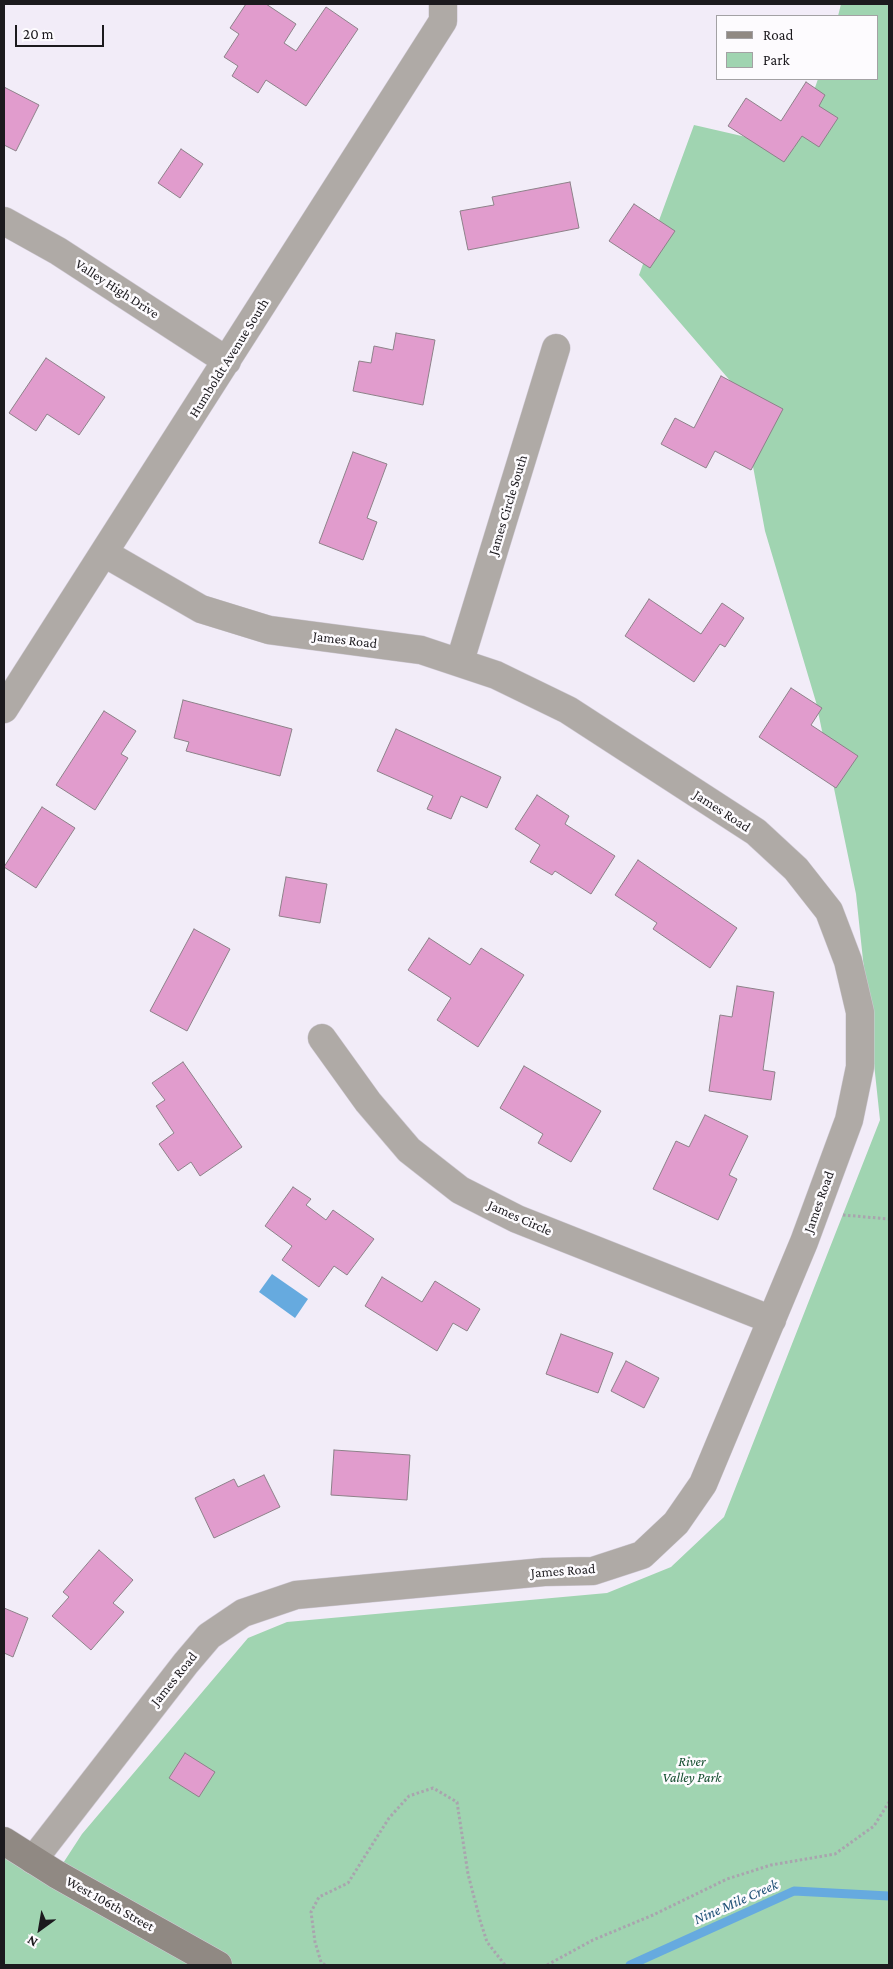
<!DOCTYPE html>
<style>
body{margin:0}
#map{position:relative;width:893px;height:1969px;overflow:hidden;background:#f2ecf8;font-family:"Crimson Pro",serif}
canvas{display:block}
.frame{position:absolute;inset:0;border:5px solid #1c1a1e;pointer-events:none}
.legend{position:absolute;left:716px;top:15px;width:162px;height:65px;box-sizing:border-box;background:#fdfbfe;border:1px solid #a3a1a4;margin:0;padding:6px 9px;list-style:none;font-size:15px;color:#1c1a1e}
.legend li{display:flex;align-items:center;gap:10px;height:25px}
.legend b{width:25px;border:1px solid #a3a1a4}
.north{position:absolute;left:15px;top:1904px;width:50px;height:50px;-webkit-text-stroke:4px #fdfbfe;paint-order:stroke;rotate:212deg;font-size:14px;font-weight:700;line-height:20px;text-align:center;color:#1c1a1e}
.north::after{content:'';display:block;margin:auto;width:18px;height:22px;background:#1c1a1e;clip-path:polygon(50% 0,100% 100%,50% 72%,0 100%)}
.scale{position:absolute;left:15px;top:25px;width:89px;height:22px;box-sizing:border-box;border:2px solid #1c1a1e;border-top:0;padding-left:6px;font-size:15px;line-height:18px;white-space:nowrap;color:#1c1a1e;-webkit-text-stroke:4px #fdfbfe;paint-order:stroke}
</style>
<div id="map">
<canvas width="893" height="1969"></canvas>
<div class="frame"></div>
<ul class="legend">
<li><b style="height:6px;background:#908983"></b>Road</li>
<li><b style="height:14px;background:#a0d4b1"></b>Park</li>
</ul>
<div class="north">N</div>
<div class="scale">20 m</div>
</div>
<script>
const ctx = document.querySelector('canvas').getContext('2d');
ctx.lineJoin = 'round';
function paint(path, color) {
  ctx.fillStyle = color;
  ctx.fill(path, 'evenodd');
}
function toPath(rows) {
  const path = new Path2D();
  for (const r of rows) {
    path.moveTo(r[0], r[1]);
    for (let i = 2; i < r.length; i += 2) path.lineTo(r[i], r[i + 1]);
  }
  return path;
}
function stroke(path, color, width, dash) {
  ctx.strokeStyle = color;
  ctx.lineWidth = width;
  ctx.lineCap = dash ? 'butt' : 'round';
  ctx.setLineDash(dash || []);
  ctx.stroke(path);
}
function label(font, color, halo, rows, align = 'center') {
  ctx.font = font + ' "Crimson Pro",serif';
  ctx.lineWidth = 5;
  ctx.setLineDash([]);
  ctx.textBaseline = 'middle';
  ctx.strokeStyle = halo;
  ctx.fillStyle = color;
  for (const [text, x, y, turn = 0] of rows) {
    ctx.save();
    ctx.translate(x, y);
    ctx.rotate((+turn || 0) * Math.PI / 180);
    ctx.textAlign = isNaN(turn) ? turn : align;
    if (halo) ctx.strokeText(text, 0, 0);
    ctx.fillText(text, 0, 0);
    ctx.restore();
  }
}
const green = toPath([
 [841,4,889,4,889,1965,4,1965,4,1845,56,1874,82,1834,248,1638,287,1622,607,1593,671,1567,724,1517,880,1120,856,894,816,702,765,531,739,391,639,275,694,125,794,148,818,79,877,79,877,16,838,16]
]);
const water = toPath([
 [272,1274,308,1299,295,1318,259,1292]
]);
const stream = toPath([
 [630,1965,794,1891,889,1896]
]);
const building = toPath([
 [246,4,266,4,296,24,284,43,296,51,326,7,358,29,306,106,266,80,258,93,232,76,238,66,224,57,239,34,230,28,246,4],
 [806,82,825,95,819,106,838,118,819,147,802,136,784,162,728,126,746,98,781,121,806,82],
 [4,87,39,105,16,151,4,145,4,87],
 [181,149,203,164,180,198,158,183,181,149],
 [570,182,579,228,468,250,460,211,494,205,492,197,570,182],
 [634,204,675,231,650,268,609,241,634,204],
 [396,333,435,340,423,405,353,391,359,361,371,363,374,346,393,350,396,333],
 [46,358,105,397,79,435,47,414,36,431,9,413,46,358],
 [721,376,783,409,751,470,715,451,706,468,661,444,675,418,694,428,721,376],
 [353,452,387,464,367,518,377,522,363,560,319,543,353,452],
 [649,599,701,634,722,603,744,618,725,647,720,644,694,682,625,636,649,599],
 [791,688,822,708,811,725,858,756,836,788,759,737,791,688],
 [183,700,292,729,280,776,186,751,189,742,174,738,183,700],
 [104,711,136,731,121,754,128,758,95,810,56,785,104,711],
 [396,729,501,777,487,808,461,796,451,819,427,809,433,796,377,771,396,729],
 [537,795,569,816,565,824,615,856,591,894,555,871,552,875,530,862,540,845,515,829,537,795],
 [42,807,75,828,36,888,4,867,42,807],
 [638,860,737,928,710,968,653,929,657,923,615,895,638,860],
 [286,877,327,884,320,923,279,916,286,877],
 [194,929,230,949,187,1031,150,1011,194,929],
 [429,938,470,965,481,948,524,975,478,1047,437,1020,451,998,408,970,429,938],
 [737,986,774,992,763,1070,775,1072,771,1100,709,1091,720,1015,732,1017,737,986],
 [183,1062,242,1147,200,1176,191,1162,178,1171,159,1144,174,1133,156,1106,165,1100,152,1083,183,1062],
 [524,1066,601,1111,571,1162,538,1143,543,1134,500,1108,524,1066],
 [705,1115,748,1136,729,1175,737,1179,718,1220,653,1189,676,1141,689,1147,705,1115],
 [293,1187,311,1199,306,1205,326,1220,333,1210,374,1239,347,1275,334,1266,319,1287,282,1260,292,1246,265,1226,293,1187],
 [382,1277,422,1302,435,1281,480,1309,467,1331,453,1323,437,1351,365,1306,382,1277],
 [561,1334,613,1353,598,1393,546,1374,561,1334],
 [626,1361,659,1378,644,1408,611,1391,626,1361],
 [334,1450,410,1455,407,1500,331,1495,334,1450],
 [264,1475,280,1507,214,1538,195,1498,234,1479,238,1487,264,1475],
 [99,1550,133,1580,113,1603,124,1612,91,1650,52,1616,69,1597,63,1592,99,1550],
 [4,1608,28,1618,13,1657,4,1653,4,1608],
 [185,1753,215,1772,199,1797,169,1778,185,1753]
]);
const path = toPath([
 [843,1215,889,1219],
 [325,1965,321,1962,315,1942,311,1912,319,1897,348,1883,389,1818,409,1796,433,1788,457,1802,468,1874,480,1920,487,1942,505,1965],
 [547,1965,593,1940,653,1915,727,1879,771,1865,835,1854,874,1826,889,1802]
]);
const street = toPath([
 [4,221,58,251,227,361],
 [460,661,556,348],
 [4,709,443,21,443,4],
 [322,1038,368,1102,409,1150,460,1190,517,1219,772,1320],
 [33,1860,186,1663,209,1636,243,1613,296,1595,544,1572,593,1571,642,1555,676,1523,703,1484,804,1242,849,1120,860,1067,860,1012,848,961,829,911,796,869,756,832,568,710,496,675,421,650,269,630,201,609,104,553]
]);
const secondary = toPath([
 [4,1841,56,1874,218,1965]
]);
const streetNames = [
 ["Valley High Drive",117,289,33],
 ["Humboldt Avenue South",229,358,-58],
 ["James Circle South",508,505,-73],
 ["James Road",345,640,7],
 ["James Road",722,811,33],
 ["James Road",819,1202,-70],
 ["James Circle",520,1218,24],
 ["James Road",563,1571,-4],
 ["James Road",174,1679,-51],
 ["West 106th Street",110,1904,29]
];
const parkNames = [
 ["River",692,1762],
 ["Valley Park",692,1778]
];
const waterNames = [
 ["Nine Mile Creek",736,1902,-24]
];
paint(green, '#a0d4b1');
paint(water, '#66aadf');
stroke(stream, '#66aadf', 9);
paint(building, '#e19ccd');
stroke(building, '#8d8189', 1);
stroke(street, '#d0cad5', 29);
stroke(secondary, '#d0cad5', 29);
stroke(path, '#a9a4ae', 3, [2.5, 2.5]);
stroke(street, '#afaaa6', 28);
stroke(secondary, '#908983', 28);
label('14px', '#1c1a1e', '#fdfbfe', streetNames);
label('italic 14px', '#124d2d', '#fdfbfe', parkNames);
label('italic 15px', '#225378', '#fdfbfe', waterNames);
</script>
